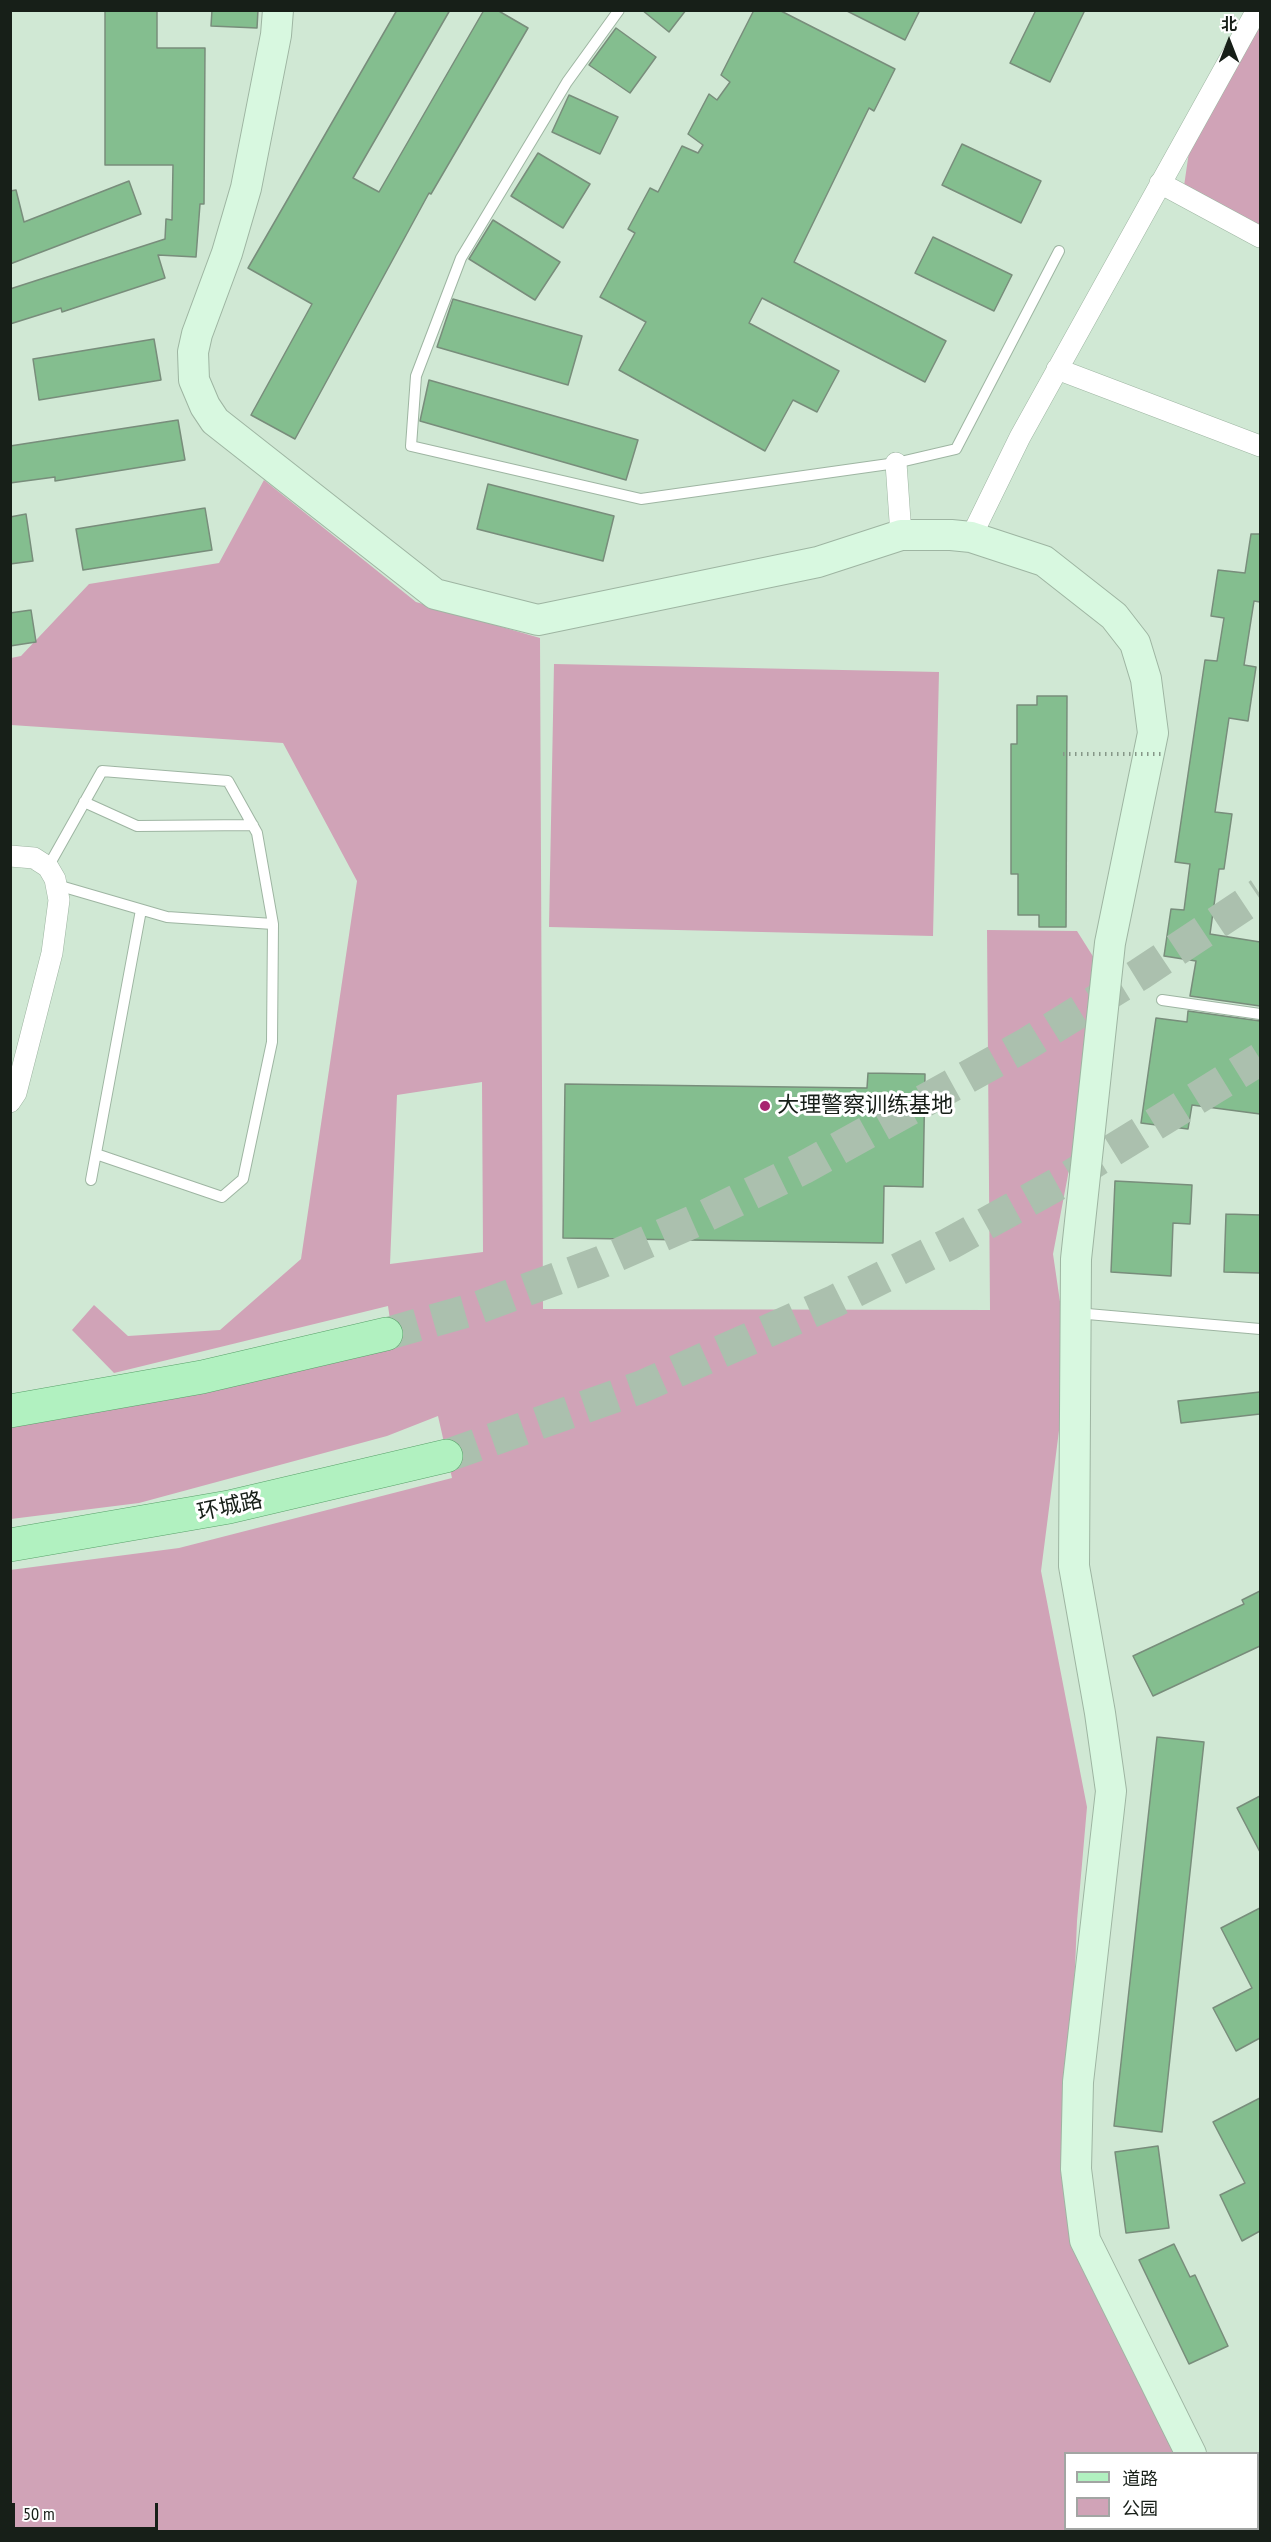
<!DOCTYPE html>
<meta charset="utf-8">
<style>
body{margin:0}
#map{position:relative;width:1271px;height:2542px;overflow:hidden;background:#d0e8d4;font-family:"PT Sans Narrow","Noto Sans SC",sans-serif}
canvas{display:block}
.frame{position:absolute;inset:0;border:12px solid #171f18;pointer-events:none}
.legend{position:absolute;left:1064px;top:2452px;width:195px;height:78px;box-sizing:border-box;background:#fff;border:2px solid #a2a5a3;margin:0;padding:8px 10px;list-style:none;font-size:18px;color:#171f18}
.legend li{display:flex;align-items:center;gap:12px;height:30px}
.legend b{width:30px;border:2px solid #a2a5a3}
.north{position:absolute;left:1199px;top:12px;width:60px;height:60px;-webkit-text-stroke:4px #fff;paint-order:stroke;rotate:0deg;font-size:16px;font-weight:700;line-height:24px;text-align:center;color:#171f18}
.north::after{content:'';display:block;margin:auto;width:21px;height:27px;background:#171f18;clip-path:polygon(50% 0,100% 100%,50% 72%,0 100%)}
.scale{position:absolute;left:12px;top:2503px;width:146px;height:27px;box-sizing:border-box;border:3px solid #171f18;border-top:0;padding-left:8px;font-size:18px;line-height:21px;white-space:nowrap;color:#171f18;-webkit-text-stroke:4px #fff;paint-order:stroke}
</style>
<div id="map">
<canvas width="1271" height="2542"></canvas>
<div class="frame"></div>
<ul class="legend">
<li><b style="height:8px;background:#b1f1c0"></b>道路</li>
<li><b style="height:16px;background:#d0a3b7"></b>公园</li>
</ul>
<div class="north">北</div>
<div class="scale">50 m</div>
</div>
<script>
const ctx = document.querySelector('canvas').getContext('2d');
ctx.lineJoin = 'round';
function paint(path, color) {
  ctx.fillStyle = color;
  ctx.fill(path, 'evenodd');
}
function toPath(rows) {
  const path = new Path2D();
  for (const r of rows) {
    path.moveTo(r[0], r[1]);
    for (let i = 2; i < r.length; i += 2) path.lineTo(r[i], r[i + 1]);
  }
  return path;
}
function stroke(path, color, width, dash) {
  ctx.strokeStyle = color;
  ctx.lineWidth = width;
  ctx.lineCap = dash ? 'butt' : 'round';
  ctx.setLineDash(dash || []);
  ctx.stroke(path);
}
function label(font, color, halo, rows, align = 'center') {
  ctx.font = font + ' "PT Sans Narrow","Noto Sans SC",sans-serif';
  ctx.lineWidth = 6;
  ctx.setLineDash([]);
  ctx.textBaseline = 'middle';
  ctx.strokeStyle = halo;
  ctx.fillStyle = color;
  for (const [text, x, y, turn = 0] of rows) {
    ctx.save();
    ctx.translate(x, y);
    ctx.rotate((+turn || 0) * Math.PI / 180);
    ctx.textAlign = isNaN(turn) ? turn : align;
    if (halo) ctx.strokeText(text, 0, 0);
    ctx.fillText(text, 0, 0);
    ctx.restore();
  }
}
const green = toPath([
 [1260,22,1260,229,1184,186,1190,145],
 [264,480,416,602,540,638,543,1309,990,1310,987,930,1077,931,1094,958,1075,1138,1053,1254,1065,1336,1061,1415,1041,1571,1087,1807,1077,1921,1072,2039,1071,2215,1094,2293,1175,2453,1066,2454,1066,2528,1213,2528,1214,2531,11,2531,10,1570,179,1548,452,1478,438,1416,387,1436,139,1503,11,1519,11,1418,394,1347,388,1306,114,1373,72,1330,94,1305,128,1336,220,1330,301,1259,357,881,283,743,11,725,11,658,21,656,89,584,219,563],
 [482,1082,483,1252,390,1264,397,1095],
 [554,664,939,672,933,936,549,927]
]);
const building = toPath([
 [105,10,157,10,157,48,205,48,204,204,200,204,196,257,158,255,165,278,62,312,61,308,10,324,10,289,165,239,166,219,172,220,173,165,105,165,105,10],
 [212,10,258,10,257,28,211,26,212,10],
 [397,10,450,10,353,178,379,192,484,10,497,10,528,28,431,194,429,193,295,439,251,415,312,304,248,268,397,10],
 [642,10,686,10,669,32,642,10],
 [754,10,779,10,895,69,874,111,869,108,794,262,946,341,925,382,762,298,749,323,839,371,817,412,793,400,765,451,619,370,646,322,600,297,635,233,628,229,650,188,658,192,682,146,698,153,703,145,688,134,709,94,717,100,730,82,721,75,754,10],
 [845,10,920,10,905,40,845,10],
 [1036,10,1085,10,1050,82,1010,63,1036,10],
 [616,28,656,57,630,93,589,65,616,28],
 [569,95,618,117,600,154,552,132,569,95],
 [962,144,1041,181,1021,223,942,185,962,144],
 [538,153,590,184,563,228,511,196,538,153],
 [129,181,141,214,10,264,10,191,16,190,24,222,129,181],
 [493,220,560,262,535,300,469,259,493,220],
 [933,237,1012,275,994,311,915,273,933,237],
 [453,299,582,336,568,385,437,347,453,299],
 [154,339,161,380,39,400,33,359,154,339],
 [429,380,638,440,626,480,420,421,429,380],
 [178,420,185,460,55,481,55,477,10,483,10,446,178,420],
 [488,484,614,516,603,561,477,529,488,484],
 [205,508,212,550,83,570,76,529,205,508],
 [26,514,33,561,10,564,10,517,26,514],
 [1251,534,1260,534,1260,602,1254,601,1244,665,1256,667,1248,721,1229,718,1215,812,1232,814,1224,869,1219,869,1210,934,1260,942,1260,1006,1190,996,1196,961,1164,956,1171,909,1184,910,1190,864,1175,862,1205,660,1217,661,1224,618,1211,616,1218,570,1245,573,1251,534],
 [31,610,36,642,10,646,10,613,31,610],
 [1037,696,1067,696,1066,927,1039,927,1039,915,1018,915,1018,874,1011,874,1011,744,1017,744,1017,705,1037,705,1037,696],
 [1188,1011,1260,1021,1260,1114,1192,1105,1188,1129,1141,1123,1156,1018,1187,1022,1188,1011],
 [868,1073,925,1074,923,1187,884,1186,883,1243,563,1238,565,1084,867,1088,868,1073],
 [1115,1181,1192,1185,1190,1224,1173,1223,1171,1276,1111,1272,1115,1181],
 [1226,1214,1260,1215,1260,1273,1224,1272,1226,1214],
 [1260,1392,1260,1414,1181,1423,1178,1401,1260,1392],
 [1260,1591,1260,1646,1153,1696,1133,1656,1244,1604,1242,1600,1260,1591],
 [1157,1737,1204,1742,1162,2132,1114,2126,1157,1737],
 [1260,1796,1260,1852,1237,1808,1260,1796],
 [1260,1908,1260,2038,1236,2051,1213,2008,1252,1988,1221,1928,1260,1908],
 [1260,2098,1260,2231,1242,2241,1220,2195,1245,2183,1213,2122,1260,2098],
 [1158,2146,1169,2228,1126,2233,1115,2152,1158,2146],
 [1174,2244,1190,2277,1195,2275,1228,2346,1189,2364,1139,2260,1174,2244]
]);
const primaryTunnel = toPath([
 [386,1334,474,1309,599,1263,699,1219,803,1168,1025,1045,1140,974,1260,894],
 [446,1456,641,1387,835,1301,949,1244,1063,1181,1260,1059]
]);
const lane = toPath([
 [619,10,567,82,461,258,416,376,411,446,641,499,896,463,956,449,1059,251],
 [84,802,137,826,253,825],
 [48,867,102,771,228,781,257,833,273,924,272,1042,243,1179,222,1197,96,1154],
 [57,885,167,917,273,924],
 [1162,1000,1260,1014],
 [91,1180,141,910],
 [1076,1313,1260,1329]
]);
const street = toPath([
 [1160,183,1260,237],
 [1057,369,1260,446],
 [896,463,901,535],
 [971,537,1020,437,1257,10],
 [10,856,34,858,48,867,55,879,59,900,52,953,16,1093,10,1102]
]);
const secondary = toPath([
 [278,10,276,35,246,188,227,253,197,334,193,352,194,380,205,406,215,421,435,594,538,620,818,562,901,535,951,535,971,537,1044,561,1114,616,1135,643,1146,679,1153,733,1110,943,1076,1259,1074,1566,1100,1713,1111,1791,1078,2082,1076,2169,1085,2240,1191,2454],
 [1228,2528,1229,2532]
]);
const primary = toPath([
 [10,1411,202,1377,386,1334],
 [10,1545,229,1507,446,1456]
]);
const pathBridge = toPath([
 [1063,754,1164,754]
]);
const markers = [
 [765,1106,6,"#a72470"]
];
const poiNames = [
 ["大理警察训练基地",777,1106]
];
const streetNames = [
 ["环城路",230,1507,-12]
];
paint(green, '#d0a3b7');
paint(building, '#84be8f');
stroke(building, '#788d7b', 1.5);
stroke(primaryTunnel, '#abc0ae', 33, [33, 16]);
stroke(lane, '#9eb5a2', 12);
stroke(street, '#9eb5a2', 22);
stroke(secondary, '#9eb5a2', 32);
stroke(primary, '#59a16a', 34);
stroke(lane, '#fff', 10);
stroke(street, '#fff', 21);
stroke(secondary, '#d8f8e0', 30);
stroke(primary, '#b1f1c0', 33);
stroke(pathBridge, '#869788', 4, [1.5, 4.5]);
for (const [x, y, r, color] of markers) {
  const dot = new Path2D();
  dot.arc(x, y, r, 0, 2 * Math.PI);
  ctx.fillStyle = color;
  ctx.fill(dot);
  stroke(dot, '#fff', 2);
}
label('22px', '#171f18', '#fff', poiNames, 'left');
label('22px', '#171f18', '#fff', streetNames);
</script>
